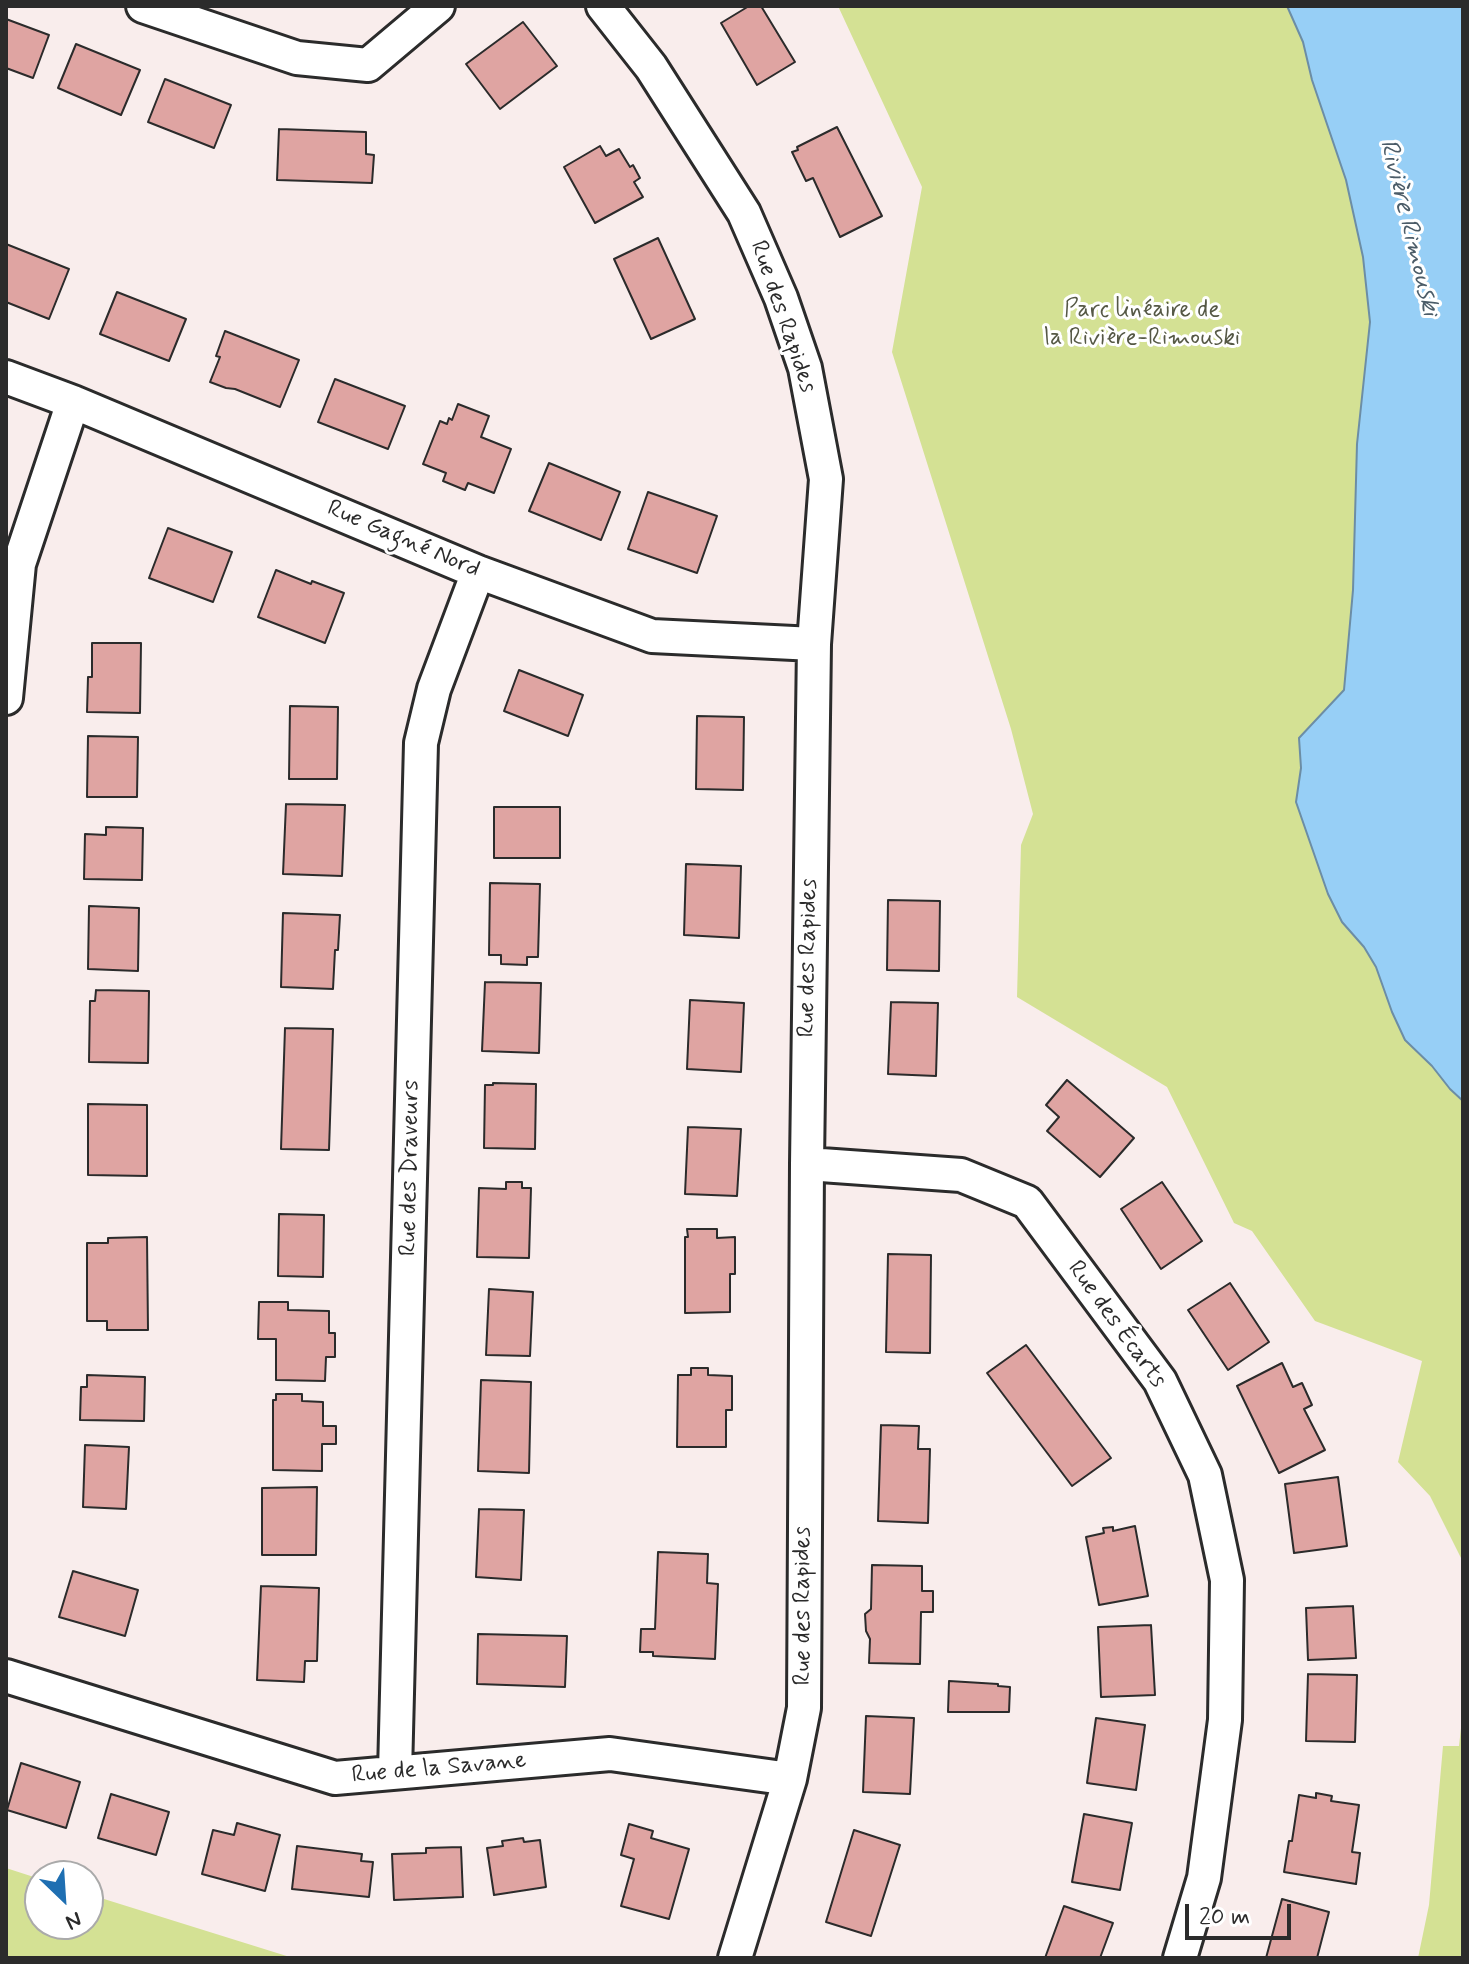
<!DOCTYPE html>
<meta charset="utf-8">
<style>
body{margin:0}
#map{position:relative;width:1469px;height:1964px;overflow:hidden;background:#f9edec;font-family:Mynerve,sans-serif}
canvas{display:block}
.frame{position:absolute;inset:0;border:8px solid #2b2b2b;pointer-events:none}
.north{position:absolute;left:24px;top:1860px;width:80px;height:80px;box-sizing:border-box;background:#fff;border:2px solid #aaa;border-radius:50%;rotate:155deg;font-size:22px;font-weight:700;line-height:32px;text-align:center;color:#2b2b2b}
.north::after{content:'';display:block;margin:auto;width:28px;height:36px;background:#1f6fb2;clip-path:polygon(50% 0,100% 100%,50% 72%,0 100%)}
.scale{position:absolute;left:1185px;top:1904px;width:106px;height:36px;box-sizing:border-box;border:4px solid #2b2b2b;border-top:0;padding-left:10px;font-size:24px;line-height:28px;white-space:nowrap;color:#2b2b2b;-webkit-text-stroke:6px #fff;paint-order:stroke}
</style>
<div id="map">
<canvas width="1469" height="1964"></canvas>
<div class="frame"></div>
<div class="north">N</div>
<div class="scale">20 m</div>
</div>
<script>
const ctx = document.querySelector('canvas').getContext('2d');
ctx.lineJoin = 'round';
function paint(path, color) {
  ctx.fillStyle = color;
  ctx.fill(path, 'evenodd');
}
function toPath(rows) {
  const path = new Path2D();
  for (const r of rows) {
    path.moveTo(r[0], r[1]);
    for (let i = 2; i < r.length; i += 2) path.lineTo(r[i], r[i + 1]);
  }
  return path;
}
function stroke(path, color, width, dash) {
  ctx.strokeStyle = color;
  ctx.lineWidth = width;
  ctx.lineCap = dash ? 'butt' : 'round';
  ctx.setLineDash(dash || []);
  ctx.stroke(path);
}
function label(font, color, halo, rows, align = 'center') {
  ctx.font = font + ' Mynerve,sans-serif';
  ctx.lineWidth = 6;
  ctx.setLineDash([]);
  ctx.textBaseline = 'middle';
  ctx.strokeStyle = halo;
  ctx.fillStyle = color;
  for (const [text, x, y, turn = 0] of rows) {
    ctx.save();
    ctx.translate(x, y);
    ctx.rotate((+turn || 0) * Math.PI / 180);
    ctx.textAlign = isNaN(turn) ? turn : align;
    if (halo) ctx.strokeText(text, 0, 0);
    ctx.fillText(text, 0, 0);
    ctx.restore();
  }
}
const green = toPath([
 [838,6,1287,6,1303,42,1312,80,1346,180,1363,257,1370,322,1357,444,1353,590,1344,690,1299,738,1301,768,1296,802,1364,947,1376,967,1392,1012,1432,1066,1450,1089,1463,1101,1463,1562,1430,1496,1398,1462,1422,1361,1315,1321,1252,1231,1234,1223,1167,1087,1017,997,1021,845,1033,814,1011,729,892,352,922,187],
 [1463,1710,1463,1958,1418,1958,1429,1905,1443,1746,1459,1746],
 [6,1868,40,1879,40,1924,88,1924,88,1894,293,1958,6,1958]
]);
const water = toPath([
 [1287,6,1463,6,1463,1101,1450,1089,1432,1066,1405,1040,1392,1012,1376,967,1364,947,1342,922,1328,894,1296,802,1301,768,1299,738,1344,690,1353,590,1357,444,1370,322,1363,257,1346,180,1312,80,1303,42,1287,6]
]);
const building = toPath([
 [749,6,761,6,795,62,757,85,721,23,749,6],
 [6,19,49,35,33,78,6,68,6,19],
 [523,22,557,66,500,109,466,64,523,22],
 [76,44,140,70,121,115,58,88,76,44],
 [165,79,231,105,214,148,148,122,165,79],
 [837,127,882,216,840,237,813,178,806,181,792,152,798,150,797,147,837,127],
 [279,129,366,132,366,154,374,155,372,183,277,180,279,129],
 [600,146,606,156,619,149,630,167,633,165,640,178,634,182,643,197,595,223,564,167,600,146],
 [658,238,695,319,651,339,614,259,658,238],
 [6,244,69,269,49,319,6,302,6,244],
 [117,292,186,319,169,361,100,334,117,292],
 [225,331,299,360,280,407,235,389,226,388,210,382,220,357,216,356,225,331],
 [335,379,405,406,388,449,318,422,335,379],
 [458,404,489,416,481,437,511,449,494,493,468,483,465,490,443,481,446,473,423,464,440,421,447,424,449,418,452,420,458,404],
 [549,463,620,492,601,540,529,511,549,463],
 [648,492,717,516,697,573,628,549,648,492],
 [168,528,232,552,213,602,149,578,168,528],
 [276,570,311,584,312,581,344,593,325,643,258,617,276,570],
 [92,643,141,643,140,713,87,712,88,677,92,677,92,643],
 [519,670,583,695,568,736,504,711,519,670],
 [290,706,338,707,337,779,289,779,290,706],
 [697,716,744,717,743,790,696,789,697,716],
 [88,736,138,737,137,797,87,797,88,736],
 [286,804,345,805,342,876,283,874,286,804],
 [494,807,560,807,560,858,494,858,494,807],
 [106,827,143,828,142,880,84,879,85,834,106,835,106,827],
 [686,864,741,866,739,938,684,935,686,864],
 [490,883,540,884,538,957,527,957,527,965,501,964,501,955,489,955,490,883],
 [888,900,940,901,939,971,887,970,888,900],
 [89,906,139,908,138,971,88,969,89,906],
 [283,913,340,915,338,950,335,950,333,989,281,987,283,913],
 [485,982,541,983,539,1053,482,1051,485,982],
 [96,990,149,991,148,1063,89,1062,90,1001,95,1001,96,990],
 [690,1000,744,1003,741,1072,687,1069,690,1000],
 [891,1002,938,1003,936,1076,888,1074,891,1002],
 [285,1028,333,1029,329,1150,281,1149,285,1028],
 [1067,1080,1134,1138,1100,1177,1047,1131,1059,1117,1046,1105,1067,1080],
 [493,1083,536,1084,535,1149,484,1148,485,1085,493,1085,493,1083],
 [88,1104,147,1105,147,1176,88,1175,88,1104],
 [688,1127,741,1129,737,1196,685,1194,688,1127],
 [506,1182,522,1182,522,1188,531,1188,529,1258,477,1257,479,1188,506,1189,506,1182],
 [1162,1182,1202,1241,1161,1269,1121,1209,1162,1182],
 [279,1214,324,1215,323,1277,278,1276,279,1214],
 [687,1229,717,1229,717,1238,735,1237,735,1274,730,1274,730,1312,685,1313,685,1237,688,1237,687,1229],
 [147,1237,148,1330,107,1330,107,1321,87,1321,87,1243,108,1243,108,1238,147,1237],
 [888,1254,931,1255,930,1353,886,1352,888,1254],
 [1230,1283,1269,1342,1228,1370,1188,1310,1230,1283],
 [489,1289,533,1292,530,1356,486,1355,489,1289],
 [259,1302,288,1302,288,1310,329,1311,329,1333,335,1333,335,1357,326,1357,325,1381,276,1380,276,1339,258,1339,259,1302],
 [1026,1345,1111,1458,1072,1486,987,1373,1026,1345],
 [1282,1363,1293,1387,1302,1383,1312,1405,1304,1409,1325,1450,1279,1473,1237,1386,1282,1363],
 [691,1368,708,1368,708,1375,732,1376,732,1410,726,1410,726,1447,677,1447,678,1375,691,1375,691,1368],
 [87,1375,145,1377,144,1421,80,1420,81,1387,87,1387,87,1375],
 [481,1380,531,1382,529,1473,478,1471,481,1380],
 [276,1394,302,1394,302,1401,323,1402,323,1426,336,1426,336,1444,322,1444,322,1471,273,1470,273,1400,276,1400,276,1394],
 [881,1425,919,1426,918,1449,930,1449,928,1523,878,1521,881,1425],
 [85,1445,129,1447,126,1509,83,1507,85,1445],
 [1338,1477,1347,1546,1294,1553,1285,1484,1338,1477],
 [317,1487,316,1555,262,1555,262,1488,317,1487],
 [479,1509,524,1510,521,1580,476,1577,479,1509],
 [1135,1526,1148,1596,1099,1605,1086,1537,1104,1533,1103,1528,1113,1527,1113,1531,1135,1526],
 [658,1552,708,1554,707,1583,718,1584,715,1659,653,1656,653,1652,640,1652,641,1629,655,1629,658,1552],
 [872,1565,922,1566,922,1591,933,1591,933,1612,921,1612,920,1664,869,1663,870,1639,866,1631,865,1614,871,1609,872,1565],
 [73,1571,138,1590,125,1636,59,1617,73,1571],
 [261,1586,319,1588,317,1661,305,1661,304,1682,257,1680,261,1586],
 [1353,1606,1356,1658,1308,1660,1306,1608,1353,1606],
 [1151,1625,1155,1695,1101,1697,1098,1627,1151,1625],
 [478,1634,567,1636,565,1687,477,1684,478,1634],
 [1308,1674,1357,1675,1355,1742,1306,1741,1308,1674],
 [949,1681,998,1684,998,1686,1010,1687,1009,1712,948,1712,949,1681],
 [866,1716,914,1718,910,1794,863,1792,866,1716],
 [1096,1718,1145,1725,1136,1790,1087,1783,1096,1718],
 [21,1763,80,1782,66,1828,7,1810,21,1763],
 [1316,1793,1332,1796,1331,1801,1359,1805,1352,1852,1360,1853,1356,1884,1284,1872,1289,1841,1292,1841,1299,1795,1316,1798,1316,1793],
 [111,1794,169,1812,156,1855,98,1838,111,1794],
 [1084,1814,1132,1823,1120,1890,1072,1882,1084,1814],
 [237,1823,280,1835,265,1891,202,1874,213,1830,234,1835,237,1823],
 [629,1824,653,1831,651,1838,689,1849,669,1919,621,1906,634,1859,621,1855,629,1824],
 [854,1830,900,1845,871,1936,826,1922,854,1830],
 [523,1838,524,1842,540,1840,546,1887,494,1895,487,1848,503,1846,502,1841,523,1838],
 [297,1846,362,1854,361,1861,373,1862,369,1897,292,1889,297,1846],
 [461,1847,463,1897,394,1900,392,1854,426,1853,426,1848,461,1847],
 [1282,1899,1329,1912,1317,1958,1266,1958,1282,1899],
 [1064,1906,1113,1923,1100,1958,1045,1958,1064,1906]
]);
const street = toPath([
 [143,6,297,58,368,65,438,6],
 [603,6,651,67,744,213,781,298,805,368,826,479,814,644,807,1164,804,1708,790,1779,735,1958],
 [6,377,73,402,478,572,652,636,814,644],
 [6,698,19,564,73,402],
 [807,1164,961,1175,1027,1202,1160,1381,1205,1475,1227,1580,1225,1720,1204,1878,1180,1958],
 [6,1676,335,1778,610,1754,790,1779],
 [395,1772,421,743,434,689,478,572]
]);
const parkNames = [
 ["Parc linéaire de",1142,311],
 ["la Rivière-Rimouski",1142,339]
];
const streetNames = [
 ["Rue des Rapides",782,317,71],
 ["Rue Gagné Nord",403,540,23],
 ["Rue des Rapides",809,958,-89],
 ["Rue des Draveurs",411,1168,-89],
 ["Rue des Écarts",1116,1325,54],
 ["Rue des Rapides",804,1606,-90],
 ["Rue de la Savane",439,1769,-5]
];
const waterNames = [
 ["Rivière Rimouski",1408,228,76]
];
paint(green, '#d4e194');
paint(water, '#97cff6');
stroke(water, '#6c8da5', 2);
paint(building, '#dfa4a2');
stroke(building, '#2b2b2b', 2);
stroke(street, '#2b2b2b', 38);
stroke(street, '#fff', 32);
label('24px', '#555845', '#fff', parkNames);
label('24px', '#2b2b2b', '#fff', streetNames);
label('italic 26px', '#4b5c68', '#fff', waterNames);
</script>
